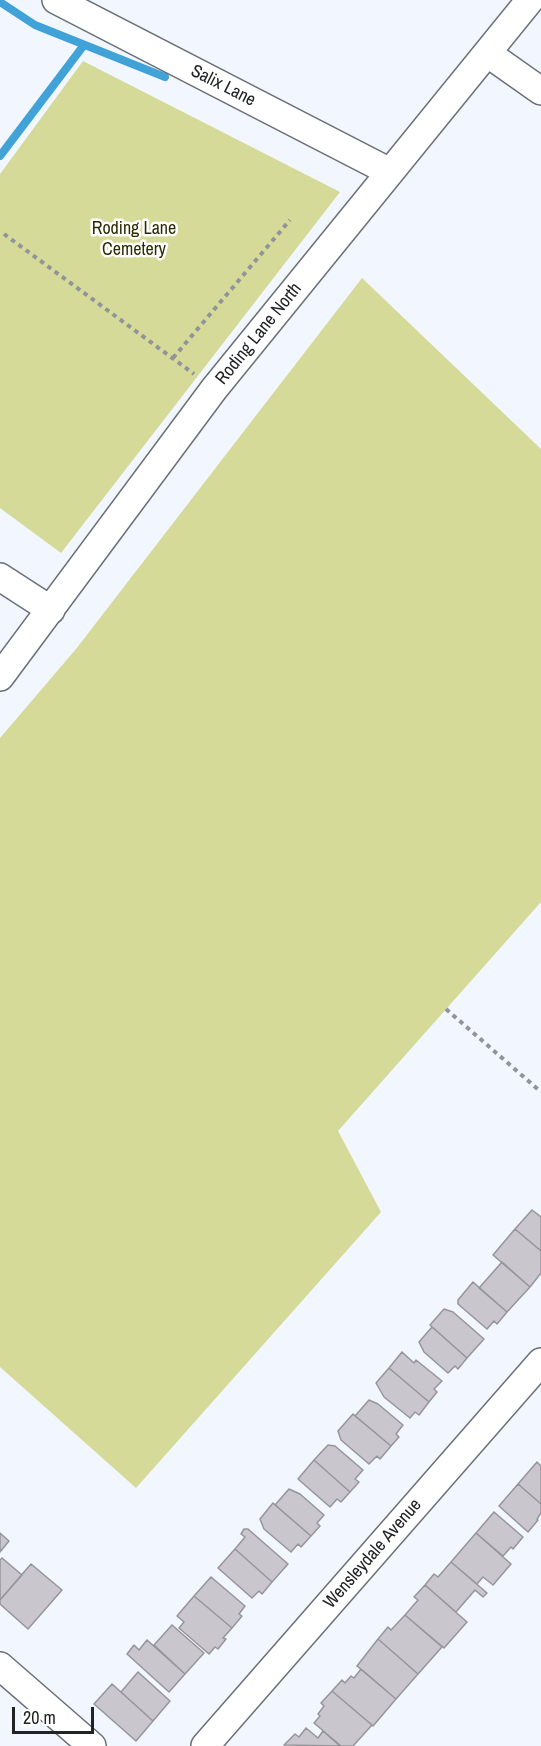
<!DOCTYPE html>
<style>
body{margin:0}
#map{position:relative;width:541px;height:1746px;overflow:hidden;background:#f2f6fe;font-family:"Archivo Narrow",sans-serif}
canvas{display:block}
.scale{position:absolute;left:12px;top:1707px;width:82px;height:27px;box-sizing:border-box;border:3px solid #212325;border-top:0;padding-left:8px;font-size:18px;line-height:21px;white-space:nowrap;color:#212325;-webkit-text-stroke:4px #fff;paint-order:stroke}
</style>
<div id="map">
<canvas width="541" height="1746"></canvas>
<div class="scale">20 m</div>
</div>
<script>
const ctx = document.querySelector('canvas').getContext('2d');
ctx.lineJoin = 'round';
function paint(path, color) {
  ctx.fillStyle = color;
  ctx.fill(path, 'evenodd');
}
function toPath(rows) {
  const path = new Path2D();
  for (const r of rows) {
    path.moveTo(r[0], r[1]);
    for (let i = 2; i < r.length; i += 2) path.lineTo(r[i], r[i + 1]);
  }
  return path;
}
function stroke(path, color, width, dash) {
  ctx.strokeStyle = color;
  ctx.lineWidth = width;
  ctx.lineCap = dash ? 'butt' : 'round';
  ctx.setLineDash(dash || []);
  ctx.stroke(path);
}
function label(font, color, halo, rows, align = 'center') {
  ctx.font = font + ' "Archivo Narrow",sans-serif';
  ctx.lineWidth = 5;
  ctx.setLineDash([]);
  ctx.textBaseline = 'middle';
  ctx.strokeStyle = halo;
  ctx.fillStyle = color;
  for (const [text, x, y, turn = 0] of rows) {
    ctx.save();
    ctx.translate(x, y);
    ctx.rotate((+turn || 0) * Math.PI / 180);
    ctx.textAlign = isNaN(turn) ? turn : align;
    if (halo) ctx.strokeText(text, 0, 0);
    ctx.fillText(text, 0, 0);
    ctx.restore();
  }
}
const green = toPath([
 [83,61,340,192,61,553,0,508,0,174],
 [362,278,541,449,541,902,338,1131,381,1212,136,1488,0,1367,0,738,76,649]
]);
const stream = toPath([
 [0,2,35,25,165,77],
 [0,156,84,45]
]);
const building = toPath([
 [532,1210,541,1217,541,1251,515,1229,532,1210],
 [515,1229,541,1251,541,1273,530,1287,493,1255,515,1229],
 [502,1262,530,1287,507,1312,479,1288,502,1262],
 [473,1282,507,1312,497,1324,494,1321,487,1329,458,1304,458,1300,473,1282],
 [444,1309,453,1312,484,1339,467,1358,430,1325,444,1309],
 [432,1327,467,1358,458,1369,455,1366,448,1373,424,1352,419,1342,432,1327],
 [402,1352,414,1363,416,1360,442,1381,434,1389,437,1392,429,1402,389,1368,402,1352],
 [389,1368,429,1402,419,1415,415,1412,410,1418,384,1397,376,1383,389,1368],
 [369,1400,378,1404,403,1425,396,1434,399,1437,391,1446,355,1416,369,1400],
 [353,1414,391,1446,380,1459,377,1456,369,1464,341,1440,338,1431,353,1414],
 [328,1445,335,1446,363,1470,355,1479,359,1482,350,1492,314,1460,328,1445],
 [314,1460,350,1492,341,1502,337,1499,330,1507,298,1479,314,1460],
 [537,1462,541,1466,541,1504,518,1484,537,1462],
 [518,1484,541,1504,541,1513,537,1519,538,1520,528,1532,499,1506,518,1484],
 [289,1489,300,1494,324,1515,317,1523,320,1526,311,1536,275,1505,289,1489],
 [273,1503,311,1536,301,1547,298,1544,291,1552,264,1529,260,1519,273,1503],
 [494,1512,523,1537,513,1549,511,1547,503,1556,476,1533,494,1512],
 [244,1529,248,1529,288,1564,272,1582,235,1549,245,1537,241,1534,244,1529],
 [0,1533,9,1541,0,1552,0,1533],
 [476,1533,511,1564,493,1585,483,1577,477,1584,451,1562,476,1533],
 [235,1549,272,1582,262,1594,259,1591,252,1598,218,1568,235,1549],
 [2,1558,22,1575,0,1600,0,1560,2,1558],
 [451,1562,487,1593,483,1597,475,1590,456,1612,425,1585,434,1574,438,1577,451,1562],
 [31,1564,62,1590,28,1629,0,1604,0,1600,31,1564],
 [211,1577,245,1606,239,1614,242,1616,232,1628,194,1596,211,1577],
 [425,1585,467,1622,444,1648,405,1615,418,1600,414,1597,425,1585],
 [194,1596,232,1628,223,1638,226,1639,218,1649,215,1647,209,1654,179,1628,184,1622,177,1616,194,1596],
 [405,1615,442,1647,418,1674,378,1639,388,1627,391,1630,405,1615],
 [172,1625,204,1653,185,1674,154,1645,172,1625],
 [378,1639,418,1674,396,1699,357,1666,378,1639],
 [147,1640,185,1674,169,1692,127,1654,134,1645,139,1650,147,1640],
 [361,1669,396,1699,373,1726,332,1691,342,1680,345,1683,351,1676,354,1678,361,1669],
 [138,1672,170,1701,153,1721,121,1692,138,1672],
 [112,1684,153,1721,136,1741,94,1704,112,1684],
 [332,1691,372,1725,353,1746,341,1746,314,1723,320,1716,318,1714,324,1706,321,1703,332,1691],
 [306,1728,318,1738,323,1731,340,1746,284,1745,295,1734,299,1737,306,1728]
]);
const path = toPath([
 [4,234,194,374],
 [173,358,290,220],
 [446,1009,541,1092]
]);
const minor = toPath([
 [56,0,390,172],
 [487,53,541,91],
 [0,577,51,610],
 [0,677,214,389,530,0],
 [0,1666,92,1746],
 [205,1746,541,1362]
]);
const streetNames = [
 ["Salix Lane",223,86,27],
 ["Roding Lane North",259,334,-51],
 ["Wensleydale Avenue",373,1554,-49]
];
const parkNames = [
 ["Roding Lane",134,229],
 ["Cemetery",134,250]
];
paint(green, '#d6da98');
stroke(stream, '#41a2d7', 8);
paint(building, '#c9c6ce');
stroke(building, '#97959c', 1.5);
stroke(minor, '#6b6f76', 30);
stroke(path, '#919499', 4, [4.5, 4.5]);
stroke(minor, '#fff', 27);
label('18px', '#212325', '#fff', streetNames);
label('18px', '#2b2c02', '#fff', parkNames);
</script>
